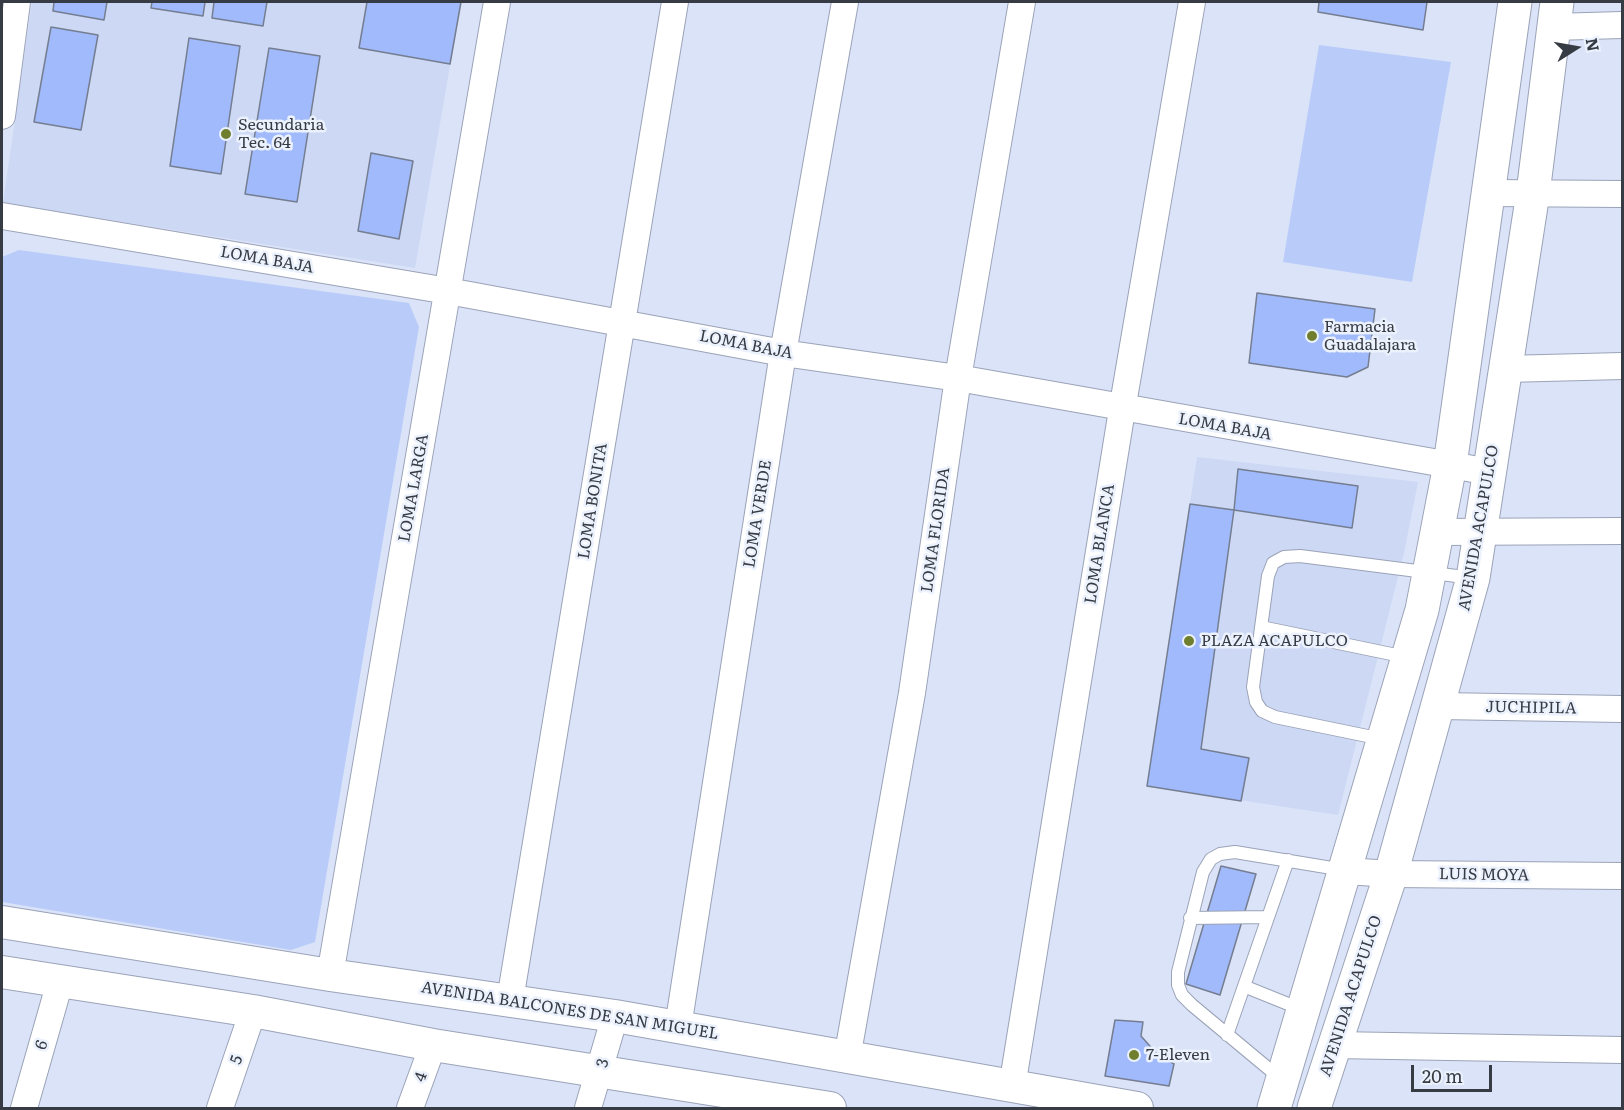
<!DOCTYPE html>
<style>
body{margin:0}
#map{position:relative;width:1624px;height:1110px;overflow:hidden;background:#dae3f8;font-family:Literata,serif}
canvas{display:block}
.frame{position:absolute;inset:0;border:3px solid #373b43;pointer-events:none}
.north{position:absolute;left:1546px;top:18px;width:60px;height:60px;-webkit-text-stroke:4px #ebf1fd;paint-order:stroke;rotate:79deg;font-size:16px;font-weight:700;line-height:24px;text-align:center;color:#373b43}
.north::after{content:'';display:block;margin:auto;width:21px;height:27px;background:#373b43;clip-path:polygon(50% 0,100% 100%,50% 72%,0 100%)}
.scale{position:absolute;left:1411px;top:1065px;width:81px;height:27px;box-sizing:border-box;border:3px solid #373b43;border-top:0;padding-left:8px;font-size:18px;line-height:21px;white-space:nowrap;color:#373b43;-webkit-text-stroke:4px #ebf1fd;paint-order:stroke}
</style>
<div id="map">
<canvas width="1624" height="1110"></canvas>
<div class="frame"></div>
<div class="north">N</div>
<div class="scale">20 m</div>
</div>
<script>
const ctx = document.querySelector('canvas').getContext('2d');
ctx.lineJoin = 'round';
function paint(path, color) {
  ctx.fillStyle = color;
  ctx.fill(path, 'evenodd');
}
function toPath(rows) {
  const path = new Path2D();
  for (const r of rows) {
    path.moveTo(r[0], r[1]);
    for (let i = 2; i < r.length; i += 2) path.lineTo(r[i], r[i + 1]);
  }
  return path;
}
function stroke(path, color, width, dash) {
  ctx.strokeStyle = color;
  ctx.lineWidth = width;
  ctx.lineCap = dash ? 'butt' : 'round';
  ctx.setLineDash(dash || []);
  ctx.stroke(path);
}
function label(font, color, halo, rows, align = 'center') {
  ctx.font = font + ' Literata,serif';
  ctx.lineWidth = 5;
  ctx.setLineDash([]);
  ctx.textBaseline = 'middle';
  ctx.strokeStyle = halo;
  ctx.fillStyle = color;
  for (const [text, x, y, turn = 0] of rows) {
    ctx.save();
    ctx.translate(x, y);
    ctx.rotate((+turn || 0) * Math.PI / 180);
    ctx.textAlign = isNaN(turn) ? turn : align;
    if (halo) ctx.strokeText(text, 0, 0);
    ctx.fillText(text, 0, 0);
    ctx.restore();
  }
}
const built = toPath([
 [32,2,461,2,415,268,3,203],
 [1197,457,1418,482,1404,553,1338,815,1147,786]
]);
const green = toPath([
 [1319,45,1451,62,1412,282,1283,262],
 [19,250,409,303,419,327,315,942,291,950,2,902,2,257]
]);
const building = toPath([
 [54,2,107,2,104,20,53,11,54,2],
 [152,2,205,2,203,16,151,8,152,2],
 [214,2,267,2,263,26,212,18,214,2],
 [367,2,461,2,450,64,359,48,367,2],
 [1319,2,1427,2,1423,30,1318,12,1319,2],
 [51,27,98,35,81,130,34,122,51,27],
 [189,38,240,46,221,174,170,166,189,38],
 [269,48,320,56,297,202,245,194,269,48],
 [371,153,413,161,399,239,358,231,371,153],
 [1257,293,1375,309,1368,367,1347,377,1249,363,1257,293],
 [1238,469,1358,486,1352,528,1234,510,1238,469],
 [1190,504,1234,510,1201,749,1249,758,1241,801,1147,786,1190,504],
 [1221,866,1256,874,1220,995,1186,984,1221,866],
 [1115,1020,1143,1022,1141,1036,1156,1053,1174,1064,1169,1086,1105,1076,1115,1020]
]);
const service = toPath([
 [1261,627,1406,657],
 [1382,739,1275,717,1262,711,1256,702,1253,687,1268,576,1273,563,1284,557,1300,556,1472,578],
 [1190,918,1268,917],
 [1246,987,1303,1010],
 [1227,1035,1288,860],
 [1281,1079,1192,1005,1182,995,1178,985,1178,972,1203,872,1211,859,1220,854,1235,852,1344,870]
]);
const minor = toPath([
 [1553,27,1622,25],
 [2,116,17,2],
 [1489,193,1622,194],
 [2,216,448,291,783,353,958,378,1490,472],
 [1505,369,1622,366],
 [1437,532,1622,531],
 [1439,706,1622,709],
 [1346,871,1391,874,1622,876],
 [330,975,497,2],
 [510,1000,675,2],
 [678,1027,783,353,845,2],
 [1334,1045,1622,1050],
 [847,1058,912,693,958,378,1022,2],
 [1012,1087,1122,410,1192,2],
 [24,1108,60,982],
 [220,1108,253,1011],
 [410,1108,433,1045],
 [588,1108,615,1016]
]);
const tertiary = toPath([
 [2,922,330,975,615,1016,1137,1108],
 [2,972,253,1011,433,1045,830,1108]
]);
const secondary = toPath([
 [1274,1108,1422,610,1450,465,1515,2],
 [1314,1108,1391,874,1473,578,1533,193,1557,2]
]);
const markers = [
 [226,134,6,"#6f7f2e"],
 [1312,336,6,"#6f7f2e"],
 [1189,641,6,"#6f7f2e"],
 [1134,1055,6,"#6f7f2e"]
];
const poiNames = [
 ["Secundaria",238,125],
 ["Tec. 64",238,143],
 ["Farmacia",1324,327],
 ["Guadalajara",1324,345],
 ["PLAZA ACAPULCO",1201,641],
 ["7-Eleven",1146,1055]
];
const streetNames = [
 ["LOMA BAJA",267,260,10],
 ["LOMA BAJA",746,345,11],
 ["LOMA BAJA",1225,427,10],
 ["LOMA LARGA",414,488,-80],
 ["LOMA BONITA",593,501,-81],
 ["LOMA VERDE",758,514,-81],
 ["AVENIDA ACAPULCO",1479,528,-80],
 ["LOMA FLORIDA",936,530,-82],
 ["LOMA BLANCA",1100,544,-81],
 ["JUCHIPILA",1531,708,1],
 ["LUIS MOYA",1484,875,1],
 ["AVENIDA ACAPULCO",1351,996,-72],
 ["AVENIDA BALCONES DE SAN MIGUEL",570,1011,9],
 ["6",42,1045,-74],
 ["5",237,1060,-71],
 ["3",603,1063,-75],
 ["4",421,1077,-70]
];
paint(built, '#ccd8f4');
paint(green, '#b9ccf9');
paint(building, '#a0bafb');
stroke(building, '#757d90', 1.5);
stroke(service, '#9ba3b7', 14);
stroke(minor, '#9ba3b7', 28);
stroke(tertiary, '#9ba3b7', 34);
stroke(secondary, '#9ba3b7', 35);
stroke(service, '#fff', 12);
stroke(minor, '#fff', 26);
stroke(tertiary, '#fff', 32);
stroke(secondary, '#fff', 33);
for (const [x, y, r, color] of markers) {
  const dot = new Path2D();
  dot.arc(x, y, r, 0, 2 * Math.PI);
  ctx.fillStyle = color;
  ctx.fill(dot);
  stroke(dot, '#ebf1fd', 2);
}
label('16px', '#373b43', '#ebf1fd', poiNames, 'left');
label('16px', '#373b43', '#ebf1fd', streetNames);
</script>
